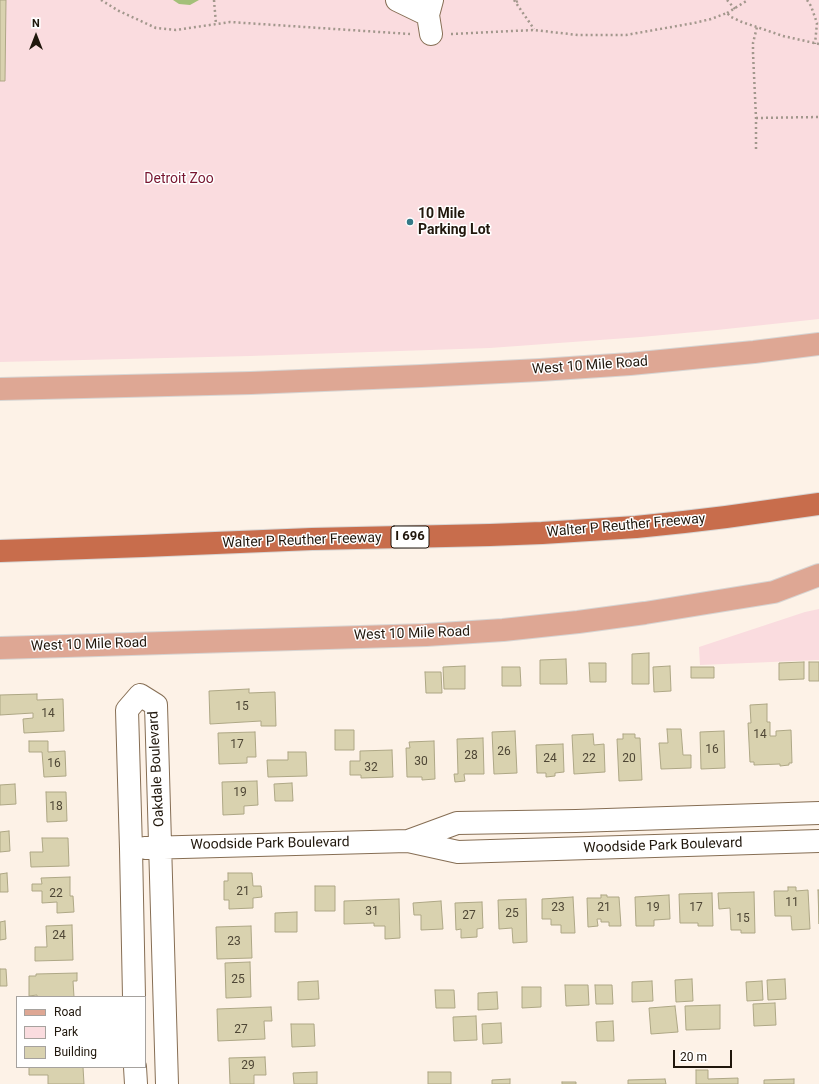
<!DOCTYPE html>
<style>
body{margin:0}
#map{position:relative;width:819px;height:1084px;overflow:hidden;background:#fdf2e7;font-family:Roboto,sans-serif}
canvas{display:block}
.legend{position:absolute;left:16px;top:996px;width:130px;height:72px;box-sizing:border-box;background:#fff;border:1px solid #a6a29e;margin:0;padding:5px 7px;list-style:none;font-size:12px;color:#20170c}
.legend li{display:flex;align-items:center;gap:8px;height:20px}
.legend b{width:20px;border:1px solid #a6a29e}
.north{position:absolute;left:16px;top:16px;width:40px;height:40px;-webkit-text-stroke:3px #fff;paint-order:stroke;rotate:0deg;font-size:11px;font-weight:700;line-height:16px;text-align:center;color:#20170c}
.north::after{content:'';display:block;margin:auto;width:14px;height:18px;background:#20170c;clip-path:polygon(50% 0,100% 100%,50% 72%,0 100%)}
.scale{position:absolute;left:673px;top:1050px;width:59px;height:18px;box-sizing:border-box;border:2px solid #20170c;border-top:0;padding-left:5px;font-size:12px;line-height:14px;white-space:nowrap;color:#20170c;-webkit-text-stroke:3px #fff;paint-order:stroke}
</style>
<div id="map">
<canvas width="819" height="1084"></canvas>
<ul class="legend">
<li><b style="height:5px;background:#dea794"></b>Road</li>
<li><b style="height:11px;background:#fadcdf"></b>Park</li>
<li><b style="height:11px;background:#d9d2af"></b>Building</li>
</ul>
<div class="north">N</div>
<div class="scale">20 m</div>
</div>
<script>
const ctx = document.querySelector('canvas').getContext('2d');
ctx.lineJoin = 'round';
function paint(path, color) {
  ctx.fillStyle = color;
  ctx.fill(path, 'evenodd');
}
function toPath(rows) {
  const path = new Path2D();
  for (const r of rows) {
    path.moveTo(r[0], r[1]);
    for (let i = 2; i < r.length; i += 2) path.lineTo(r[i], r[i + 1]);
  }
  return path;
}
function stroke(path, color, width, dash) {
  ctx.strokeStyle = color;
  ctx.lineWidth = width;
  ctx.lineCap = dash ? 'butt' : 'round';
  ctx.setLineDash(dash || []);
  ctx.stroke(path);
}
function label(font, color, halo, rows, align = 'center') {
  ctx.font = font + ' Roboto,sans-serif';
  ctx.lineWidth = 3;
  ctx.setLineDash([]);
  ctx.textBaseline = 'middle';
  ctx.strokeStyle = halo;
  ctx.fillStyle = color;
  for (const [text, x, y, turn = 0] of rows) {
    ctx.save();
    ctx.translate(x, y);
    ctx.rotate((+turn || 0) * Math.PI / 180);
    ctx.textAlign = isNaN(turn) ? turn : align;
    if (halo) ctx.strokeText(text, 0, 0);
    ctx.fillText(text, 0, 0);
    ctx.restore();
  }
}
const green = toPath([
 [0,0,819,0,819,319,717,330,641,337,490,348,250,356,0,362],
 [819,609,819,660,700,665,699,647,805,612]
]);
const water = toPath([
 [173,0,199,0,190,5,179,4]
]);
const building = toPath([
 [0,0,6,0,5,81,0,81,0,0],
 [649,653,649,684,632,684,632,654,649,653],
 [566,659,567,684,540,684,540,660,566,659],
 [804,662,804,679,779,680,779,663,804,662],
 [809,662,819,662,819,681,809,681,809,662],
 [589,663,606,663,606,682,590,682,589,663],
 [465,666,465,689,444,689,443,667,465,666],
 [670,666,671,691,654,692,653,667,670,666],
 [502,667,520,667,521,686,502,686,502,667],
 [691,667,714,667,714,678,691,678,691,667],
 [425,672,441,672,442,693,426,693,425,672],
 [249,689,249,693,275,692,276,726,261,726,261,721,210,724,209,691,249,689],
 [37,694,37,700,63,699,64,731,24,733,23,719,33,718,33,713,0,715,0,695,37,694],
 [767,704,767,722,770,722,770,736,776,736,776,731,791,730,792,763,789,763,789,765,780,766,780,764,754,765,754,762,750,762,748,723,751,723,750,705,767,704],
 [667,729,681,729,683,755,691,755,691,768,661,769,659,743,668,743,667,729],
 [335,730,354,730,354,750,335,750,335,730],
 [515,731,517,773,494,774,492,732,515,731],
 [724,731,725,768,701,769,700,732,724,731],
 [255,732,256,757,247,757,247,763,219,764,218,733,255,732],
 [593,734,594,745,604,744,605,772,574,774,572,735,593,734],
 [623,734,635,734,635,738,640,738,642,780,619,781,617,739,623,739,623,734],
 [483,738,484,774,464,774,465,781,455,782,454,774,458,774,457,739,483,738],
 [29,741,48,741,48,752,65,751,66,776,44,777,42,752,29,752,29,741],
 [434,741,435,779,422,780,422,777,407,777,406,748,410,748,409,742,434,741],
 [563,744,564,772,555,773,555,776,546,777,546,773,537,773,536,745,563,744],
 [392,750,393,777,361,778,361,775,350,775,350,761,360,761,360,751,392,750],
 [288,752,306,752,307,776,268,777,267,760,288,760,288,752],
 [257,781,258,805,244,806,244,814,223,815,222,782,257,781],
 [292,783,293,801,275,801,274,784,292,783],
 [15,784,16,804,0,805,0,785,15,784],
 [46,792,66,792,67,821,47,822,46,792],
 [9,831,10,851,0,852,0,832,9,831],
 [42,838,68,838,69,866,31,867,30,852,43,852,42,838],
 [7,873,8,892,0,892,0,874,7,873],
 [228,873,252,873,253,886,261,886,262,897,253,898,253,908,229,909,229,900,224,900,224,881,228,881,228,873],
 [70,877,70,896,73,896,74,912,57,913,57,902,42,903,42,891,32,891,32,884,42,884,41,878,70,877],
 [315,886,335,886,335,911,315,911,315,886],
 [788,887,796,887,796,891,808,890,810,929,792,930,791,916,775,916,774,891,788,891,788,887],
 [818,890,819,890,819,924,818,890],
 [754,892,755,933,741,933,741,930,731,930,730,908,719,909,718,893,754,892],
 [712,893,713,926,698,926,698,923,680,923,679,894,712,893],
 [601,895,607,895,607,897,619,897,621,926,609,926,609,922,601,922,601,919,597,919,598,926,588,927,587,898,601,898,601,895],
 [669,895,670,919,654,920,654,926,636,926,635,897,669,895],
 [573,897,575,933,561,933,561,925,551,925,551,919,542,919,542,899,573,897],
 [399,899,400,938,385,939,385,926,374,926,374,923,344,924,344,901,399,899],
 [526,899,527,942,513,943,512,928,499,929,498,900,526,899],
 [441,901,443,929,421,930,421,915,414,915,413,903,441,901],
 [482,902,483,928,477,929,477,937,461,938,461,929,456,930,455,903,482,902],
 [297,912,297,932,275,932,275,913,297,912],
 [5,921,6,939,0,940,0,922,5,921],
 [72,925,73,960,35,961,35,947,47,947,46,926,72,925],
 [251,926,252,958,217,959,216,927,251,926],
 [250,962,251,997,226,998,225,963,250,962],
 [0,969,6,969,7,986,0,986,0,969],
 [77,973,77,981,73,981,74,997,37,997,37,995,29,996,29,976,36,976,36,974,77,973],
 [692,979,693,1001,676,1002,675,980,692,979],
 [785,979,786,999,768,1000,767,980,785,979],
 [318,981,319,999,298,1000,298,982,318,981],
 [652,981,653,1001,632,1002,632,982,652,981],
 [762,981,763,1000,747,1001,746,982,762,981],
 [565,985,588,985,589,1005,566,1006,565,985],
 [595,985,612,985,613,1004,596,1004,595,985],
 [522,987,541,987,541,1007,522,1008,522,987],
 [435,990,454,990,455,1008,436,1008,435,990],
 [497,992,498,1009,478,1010,478,993,497,992],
 [775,1003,776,1025,754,1026,753,1004,775,1003],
 [720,1005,720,1029,686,1030,685,1006,720,1005],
 [675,1006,678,1032,651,1034,649,1008,675,1006],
 [271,1007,272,1021,264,1021,265,1039,218,1041,217,1009,271,1007],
 [476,1016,477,1040,454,1041,453,1017,476,1016],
 [613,1021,614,1041,597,1041,596,1022,613,1021],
 [501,1023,502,1043,483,1044,482,1024,501,1023],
 [291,1024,314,1024,315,1046,292,1047,291,1024],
 [265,1057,266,1075,254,1075,254,1084,230,1084,229,1058,265,1057],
 [29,1067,83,1067,84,1084,48,1084,48,1075,29,1075,29,1067],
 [696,1070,708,1070,708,1079,738,1078,738,1084,696,1084,696,1070],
 [317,1072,317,1084,294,1084,293,1073,317,1072],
 [428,1072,451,1072,451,1084,428,1084,428,1072],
 [510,1079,510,1084,492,1084,492,1080,510,1079],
 [665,1079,666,1084,628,1084,628,1080,665,1079],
 [794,1079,794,1084,764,1084,764,1080,794,1079],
 [562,1082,576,1082,576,1084,562,1084,562,1082]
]);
const path = toPath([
 [101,0,119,11,156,28,176,30,230,22,410,34],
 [214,0,216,24],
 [514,0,534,29],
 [727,0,735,9],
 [807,0,811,6,817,23,815,44],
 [516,2,520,0],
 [727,13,748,0],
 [451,34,534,30,578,35,626,35,694,23,711,19,727,13,731,17,742,22,783,36,819,44],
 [756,118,819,117],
 [756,149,756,118,753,53,753,43,757,27]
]);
const minor = toPath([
 [397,0,428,15],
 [431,34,428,15,432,0],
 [408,841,457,823,576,821,819,813],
 [145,848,408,841,458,852,819,841],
 [134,997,131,849,127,710,140,695,156,705,167,1084],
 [135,1067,136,1084]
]);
const major = toPath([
 [0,389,251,383,421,376,540,370,630,364,754,352,819,344],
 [0,648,426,635,503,630,578,622,645,613,774,592,819,575]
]);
const highway = toPath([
 [0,551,143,546,312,539,490,535,542,533,636,527,684,522,726,517,819,504]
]);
const markers = [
 [410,222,4,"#347987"]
];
const numberNames = [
 ["15",242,707],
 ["14",48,714],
 ["14",760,735],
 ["17",237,745],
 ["16",712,750],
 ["26",504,752],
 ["28",471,756],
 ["24",550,759],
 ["22",589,759],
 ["20",629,759],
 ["30",421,762],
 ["16",54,764],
 ["32",371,768],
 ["19",240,793],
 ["18",56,807],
 ["21",243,892],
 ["22",56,894],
 ["11",792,903],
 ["23",558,908],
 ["21",604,908],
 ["19",653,908],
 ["17",696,908],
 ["31",372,912],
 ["25",512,914],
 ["27",469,916],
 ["15",743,919],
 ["24",59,936],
 ["23",234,942],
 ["25",238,980],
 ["27",241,1030],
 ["29",248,1066]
];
const shields = [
 [410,537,38]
];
const shieldNames = [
 ["I 696",410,537]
];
const parkNames = [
 ["Detroit Zoo",179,179]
];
const poiNames = [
 ["10 Mile",418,214],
 ["Parking Lot",418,230]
];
const streetNames = [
 ["West 10 Mile Road",590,366,-4],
 ["Walter P Reuther Freeway",626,526,-5],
 ["Walter P Reuther Freeway",302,541,-2],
 ["West 10 Mile Road",412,634,-2],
 ["West 10 Mile Road",89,645,-2],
 ["Oakdale Boulevard",157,769,-93],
 ["Woodside Park Boulevard",270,844,-1],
 ["Woodside Park Boulevard",663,846,-2]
];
paint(green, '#fadcdf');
paint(water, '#a3c079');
paint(building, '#d9d2af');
stroke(building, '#aea785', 1);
stroke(minor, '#866e54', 24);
stroke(major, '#d7d5d3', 24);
stroke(highway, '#d7d5d3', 24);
stroke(path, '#a2978c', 2.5, [2, 3]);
stroke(minor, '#fff', 22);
stroke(major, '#dea794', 22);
stroke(highway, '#c86d4c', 22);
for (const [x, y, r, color] of markers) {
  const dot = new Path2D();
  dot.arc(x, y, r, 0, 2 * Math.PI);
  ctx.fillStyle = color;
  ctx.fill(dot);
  stroke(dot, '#fff', 1.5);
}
label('12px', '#4e4635', null, numberNames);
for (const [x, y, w] of shields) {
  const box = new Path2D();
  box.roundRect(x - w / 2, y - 11, w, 22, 3);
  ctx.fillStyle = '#fff';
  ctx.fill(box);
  stroke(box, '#20170c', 1);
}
label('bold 13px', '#20170c', null, shieldNames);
label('14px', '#781630', '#fff', parkNames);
label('bold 14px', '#20170c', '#fff', poiNames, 'left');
label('14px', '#20170c', '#fff', streetNames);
</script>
